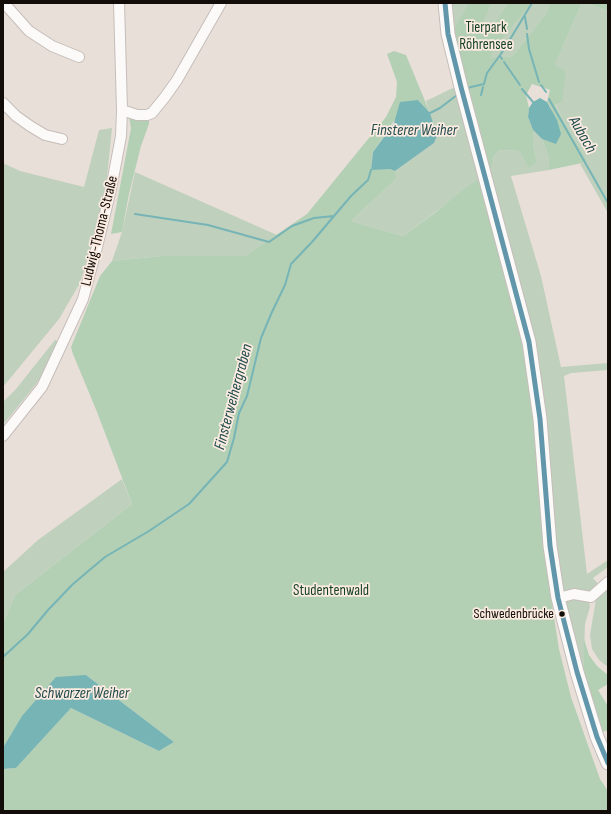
<!DOCTYPE html>
<meta charset="utf-8">
<style>
body{margin:0}
#map{position:relative;width:611px;height:814px;overflow:hidden;background:#e9dfd9;font-family:"Sofia Sans Condensed",sans-serif}
canvas{display:block}
.frame{position:absolute;inset:0;border:4px solid #120d09;pointer-events:none}
</style>
<div id="map">
<canvas width="611" height="814"></canvas>
<div class="frame"></div>
</div>
<script>
const ctx = document.querySelector('canvas').getContext('2d');
ctx.lineJoin = 'round';
function paint(path, color) {
  ctx.fillStyle = color;
  ctx.fill(path, 'evenodd');
}
function toPath(rows) {
  const path = new Path2D();
  for (const r of rows) {
    path.moveTo(r[0], r[1]);
    for (let i = 2; i < r.length; i += 2) path.lineTo(r[i], r[i + 1]);
  }
  return path;
}
function stroke(path, color, width, dash) {
  ctx.strokeStyle = color;
  ctx.lineWidth = width;
  ctx.lineCap = dash ? 'butt' : 'round';
  ctx.setLineDash(dash || []);
  ctx.stroke(path);
}
function label(font, color, halo, rows, align = 'center') {
  ctx.font = font + ' "Sofia Sans Condensed",sans-serif';
  ctx.lineWidth = 3.5;
  ctx.setLineDash([]);
  ctx.textBaseline = 'middle';
  ctx.strokeStyle = halo;
  ctx.fillStyle = color;
  for (const [text, x, y, turn = 0] of rows) {
    ctx.save();
    ctx.translate(x, y);
    ctx.rotate((+turn || 0) * Math.PI / 180);
    ctx.textAlign = isNaN(turn) ? turn : align;
    if (halo) ctx.strokeText(text, 0, 0);
    ctx.fillText(text, 0, 0);
    ctx.restore();
  }
}
const green = toPath([
 [449,3,549,3,547,12,512,57,460,72],
 [582,3,586,3,608,11,608,213,580,164,586,162,555,104,555,65],
 [457,86,484,176,403,236,351,221,397,178,395,171,434,143,437,136,426,101],
 [112,128,106,187,92,245,80,283,59,319,3,387,3,163,20,171,84,187,99,130],
 [533,130,542,139,549,158,549,170,511,176,541,276,561,367,608,363,608,370,571,373,564,376,587,574,608,560,608,567,593,578,599,585,591,591,582,590,582,597,589,600,590,607,585,624,583,677,560,590,488,170,492,167,494,156,500,150,519,151,529,167,537,162,533,144],
 [135,172,277,235,245,256,162,256,112,261,122,232],
 [55,340,59,342,61,345,36,384,3,425,3,402,16,389],
 [122,479,132,504,15,595,3,623,3,572,38,540],
 [608,587,608,667,599,660,592,649,590,635,596,599]
]);
const forest = toPath([
 [469,3,491,3,479,32,490,30,509,3,535,3,527,8,494,48,490,58,512,57,547,12,549,3,582,3,555,65,566,72,562,101,555,105,587,162,549,170,549,158,542,139,556,143,551,108,547,102,550,90,532,84,526,95,529,108,528,117,533,130,533,144,537,162,529,168,519,151,500,150,494,156,492,167,488,170,452,32],
 [586,3,608,3,608,11],
 [394,51,406,55,430,113,418,100,394,121,373,152,371,169,390,169,395,171,397,178,351,221,403,236,436,212,468,186,484,176,517,307,530,381,550,592,559,649,571,697,600,779,608,791,608,811,3,811,3,769,16,768,71,708,159,751,174,742,86,675,3,748,3,623,15,595,132,504,97,412,73,354,71,347,100,276,112,261,162,256,245,256,307,214,386,117,396,97,397,82,387,54],
 [129,117,149,117,149,124,141,146,129,194,122,232,111,234,131,128],
 [584,639,589,655,597,666,608,675,608,684,598,690,608,706,608,730,600,733,583,677]
]);
const water = toPath([
 [540,98,547,102,557,120,561,134,556,144,542,139,533,130,528,117,529,108,533,102],
 [418,100,430,113,437,136,434,143,395,171,390,169,371,170,373,152,394,123,400,102],
 [86,675,174,742,159,751,71,708,16,768,3,769,3,748,22,716,56,677]
]);
const stream = toPath([
 [525,17,527,29],
 [527,34,529,49,539,82],
 [500,56,502,59],
 [504,62,520,85],
 [541,85,546,92],
 [466,89,471,87,484,84,487,73,503,51,532,3],
 [522,89,533,102],
 [481,95,483,87],
 [549,99,608,203],
 [430,113,440,108,457,95],
 [135,214,208,225,269,242,292,226,314,218,334,216],
 [3,657,28,634,48,610,73,584,105,557,149,531,189,504,227,462,234,438,239,413,247,396,261,338,272,312,285,285,291,264,312,242,351,196,368,180,371,170]
]);
const minor = toPath([
 [4,3,29,31,52,46,79,57],
 [3,103,16,116,30,126,45,135,62,139],
 [122,110,137,115,147,115,152,113,165,97,177,80,221,3],
 [3,436,42,387,83,299,97,247,111,189,121,136,122,110,119,3],
 [558,598,574,594,591,597,608,582]
]);
const major = toPath([
 [445,3,448,34,461,87,529,342,540,419,550,546,558,598,577,672,597,737,608,763]
]);
const bus1 = toPath([
 [445,3,448,34,461,87,529,342,540,419,550,546,558,598,577,672,597,737,608,763]
]);
const markers = [
 [562,614,3.5,"#120d09"]
];
const busNames = [
 ["Schwedenbrücke",554,614]
];
const parkNames = [
 ["Tierpark",486,28],
 ["Röhrensee",486,45],
 ["Studentenwald",331,591]
];
const streetNames = [
 ["Ludwig-Thoma-Straße",100,231,-76]
];
const waterNames = [
 ["Finsterer Weiher",414,131],
 ["Aubach",582,135,60],
 ["Finsterweihergraben",234,397,-75],
 ["Schwarzer Weiher",82,694]
];
paint(green, '#bfd0bd');
paint(forest, '#b3d0b5');
paint(water, '#76b4b5');
stroke(stream, '#76b4b5', 2);
stroke(minor, '#c5bdb9', 12);
stroke(major, '#c5bdb9', 15);
stroke(minor, '#fcfaf9', 10);
stroke(major, '#fcfaf9', 13);
stroke(bus1, '#6297ab', 5);
for (const [x, y, r, color] of markers) {
  const dot = new Path2D();
  dot.arc(x, y, r, 0, 2 * Math.PI);
  ctx.fillStyle = color;
  ctx.fill(dot);
  stroke(dot, '#fcebe0', 1.5);
}
label('14px', '#120d09', '#fcebe0', busNames, 'right');
label('15px', '#113f22', '#fcebe0', parkNames);
label('15px', '#120d09', '#fcebe0', streetNames);
label('italic 16px', '#224c4e', '#fcebe0', waterNames);
</script>
